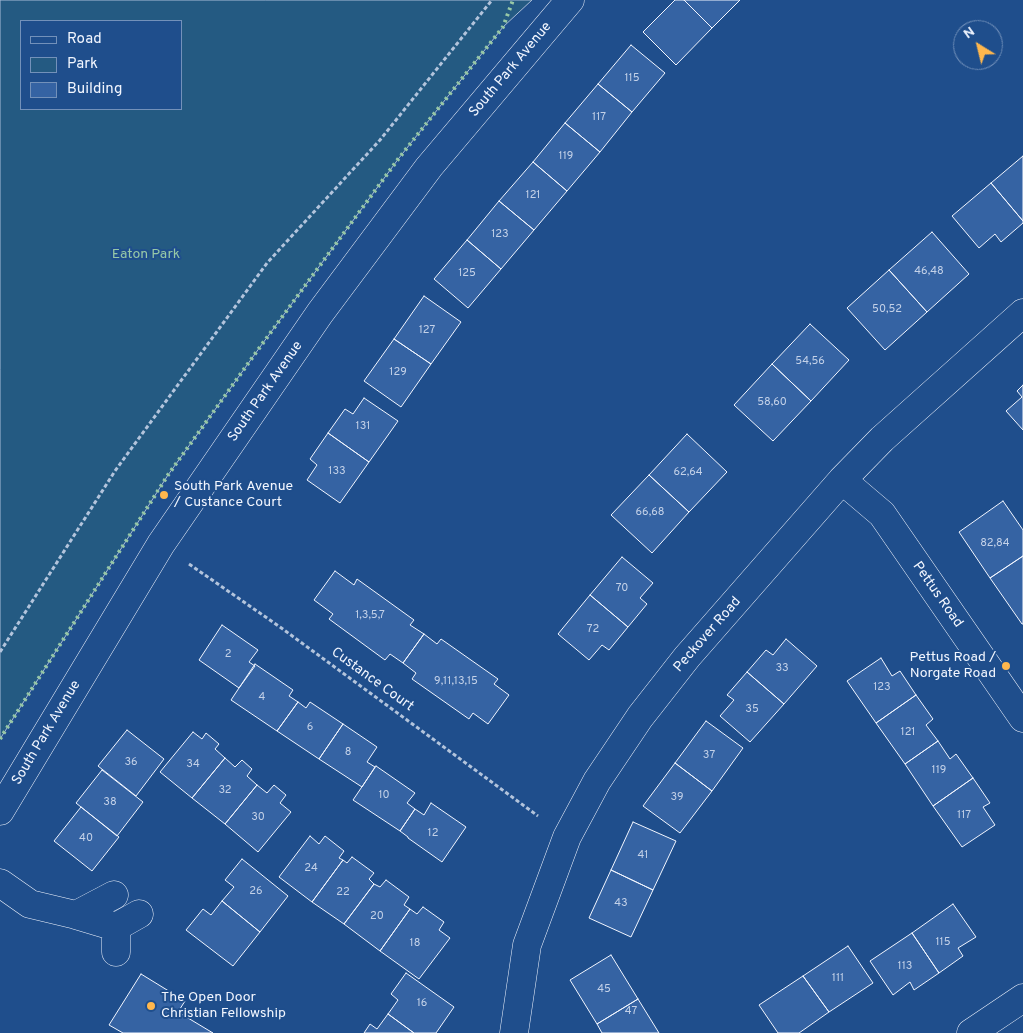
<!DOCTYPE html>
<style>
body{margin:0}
#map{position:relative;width:1023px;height:1033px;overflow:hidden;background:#1f4e8c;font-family:Overpass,sans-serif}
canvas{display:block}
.legend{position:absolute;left:20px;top:20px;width:162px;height:90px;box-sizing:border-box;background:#1f4e8c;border:1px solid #7391ba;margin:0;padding:6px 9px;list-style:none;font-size:15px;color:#f2f6ff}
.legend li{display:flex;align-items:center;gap:10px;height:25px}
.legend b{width:25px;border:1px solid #7391ba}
.north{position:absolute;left:953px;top:20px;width:50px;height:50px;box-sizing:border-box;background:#1f4e8c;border:1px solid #7391ba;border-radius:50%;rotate:324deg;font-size:14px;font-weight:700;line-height:20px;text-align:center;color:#f2f6ff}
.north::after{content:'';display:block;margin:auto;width:18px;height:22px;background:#ffb74d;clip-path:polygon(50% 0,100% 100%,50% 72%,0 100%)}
</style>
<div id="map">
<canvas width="1023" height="1033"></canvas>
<ul class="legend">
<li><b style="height:6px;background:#1f4e8c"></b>Road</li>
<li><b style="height:14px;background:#245a82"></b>Park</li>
<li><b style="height:14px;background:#3563a3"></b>Building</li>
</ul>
<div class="north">N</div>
</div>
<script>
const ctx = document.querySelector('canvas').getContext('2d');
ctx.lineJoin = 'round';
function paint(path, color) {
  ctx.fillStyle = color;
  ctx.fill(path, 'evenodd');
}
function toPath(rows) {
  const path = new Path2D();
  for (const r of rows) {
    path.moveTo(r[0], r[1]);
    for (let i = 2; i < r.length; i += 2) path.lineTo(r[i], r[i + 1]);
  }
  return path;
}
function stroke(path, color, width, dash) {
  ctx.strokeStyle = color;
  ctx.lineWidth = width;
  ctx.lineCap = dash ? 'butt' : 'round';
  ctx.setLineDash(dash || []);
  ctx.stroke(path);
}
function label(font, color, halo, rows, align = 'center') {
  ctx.font = font + ' Overpass,sans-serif';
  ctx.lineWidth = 4;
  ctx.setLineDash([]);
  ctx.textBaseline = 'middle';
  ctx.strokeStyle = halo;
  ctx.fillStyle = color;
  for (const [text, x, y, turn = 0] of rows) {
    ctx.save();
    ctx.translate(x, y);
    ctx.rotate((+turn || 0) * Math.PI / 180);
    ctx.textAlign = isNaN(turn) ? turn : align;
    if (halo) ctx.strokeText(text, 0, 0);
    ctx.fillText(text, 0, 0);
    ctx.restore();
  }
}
const green = toPath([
 [0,0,532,0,503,27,399,158,260,347,168,475,0,739,0,0],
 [21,21,181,21,181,109,21,109,21,21]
]);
const building = toPath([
 [675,0,684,0,712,28,676,65,643,32,675,0],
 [684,0,740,0,712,28,684,0],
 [631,45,665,73,632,112,598,84,631,45],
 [598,84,632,112,600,152,565,123,598,84],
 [565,123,600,152,567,191,533,162,565,123],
 [1023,156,1023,221,991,183,1023,156],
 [533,162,567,191,534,230,499,201,533,162],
 [991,183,1023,221,1023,223,1001,242,995,234,979,248,952,216,991,183],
 [499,201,534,230,501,269,467,240,499,201],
 [932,232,969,274,927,312,889,270,932,232],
 [467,240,501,269,468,308,434,279,467,240],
 [889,270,927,312,885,350,847,308,889,270],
 [424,296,461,322,431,364,394,339,424,296],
 [810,324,849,360,811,401,772,364,810,324],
 [394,339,431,364,401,407,364,381,394,339],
 [772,364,811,401,773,441,734,405,772,364],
 [1023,385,1023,430,1006,411,1022,397,1017,391,1023,385],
 [364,398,398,421,369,462,328,433,345,409,353,414,364,398],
 [328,433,369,462,340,503,307,480,317,465,310,459,328,433],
 [687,434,727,472,689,512,649,475,687,434],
 [649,475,689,512,652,553,611,515,649,475],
 [1003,501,1023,530,1023,556,990,578,959,532,1003,501],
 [1023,556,1023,624,1022,624,990,578,1023,556],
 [622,557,653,583,640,598,647,604,628,627,590,595,622,557],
 [335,571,354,585,357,579,414,620,410,625,424,634,403,663,390,654,385,660,329,619,333,614,314,600,335,571],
 [590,595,628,627,609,650,602,645,589,660,558,634,590,595],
 [222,625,258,650,249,662,255,666,239,688,199,660,222,625],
 [424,634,437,644,441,639,498,679,494,684,509,695,488,724,473,713,469,719,412,679,416,673,403,663,424,634],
 [786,639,817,666,784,704,747,672,766,650,773,655,786,639],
 [881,658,892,676,900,671,916,695,876,723,847,681,881,658],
 [255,664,293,690,289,696,298,702,277,731,231,700,255,664],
 [747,672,784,704,750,742,720,716,734,700,727,695,747,672],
 [916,695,933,719,926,725,938,741,905,764,876,723,916,695],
 [298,702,306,708,310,702,343,724,319,759,277,731,298,702],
 [706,721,743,748,712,791,675,763,706,721],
 [343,724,377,747,367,762,375,767,362,787,319,759,343,724],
 [127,730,164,759,136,796,98,766,127,730],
 [193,732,202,739,206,733,219,744,215,749,225,758,192,798,160,772,193,732],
 [938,741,950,759,956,754,973,778,933,806,905,764,938,741],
 [225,758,235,767,242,760,252,769,247,776,257,785,225,824,192,798,225,758],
 [675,763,712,791,680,833,643,806,675,763],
 [376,766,415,793,407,803,415,809,400,831,353,800,376,766],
 [102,770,143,802,117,836,76,803,102,770],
 [973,778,990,803,983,807,995,825,962,847,933,806,973,778],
 [257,785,267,793,274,785,286,795,280,803,291,812,258,852,225,824,257,785],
 [431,803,466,827,442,862,408,838,408,837,400,831,415,809,424,815,431,803],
 [81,807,119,837,92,871,54,841,81,807],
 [633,822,676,841,653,890,611,870,633,822],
 [310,836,319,844,325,836,344,851,339,858,343,860,312,902,279,877,310,836],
 [352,857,374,873,369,879,374,884,344,924,312,902,343,860,347,863,352,857],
 [242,859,288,896,260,932,222,901,234,887,225,880,242,859],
 [611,870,653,890,631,937,589,918,611,870],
 [386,880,409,897,404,905,410,909,380,951,344,924,374,884,380,887,386,880],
 [222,901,260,932,233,966,186,930,203,909,211,915,222,901],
 [953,904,976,937,958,948,963,956,939,973,912,933,953,904],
 [423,907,444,922,439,930,450,938,419,979,380,951,410,909,417,914,423,907],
 [912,933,939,973,914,990,910,982,893,995,870,961,912,933],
 [848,946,873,983,829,1012,803,976,848,946],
 [611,955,638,999,597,1024,570,980,611,955],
 [406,973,454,1007,436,1033,414,1033,388,1014,398,1000,391,994,406,973],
 [141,974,185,1001,178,1012,213,1033,123,1033,109,1025,141,974],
 [803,976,829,1012,799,1033,778,1033,759,1005,803,976],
 [638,999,659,1033,602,1033,597,1024,638,999],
 [388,1014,414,1033,364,1033,370,1024,377,1029,388,1014]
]);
const path = toPath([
 [189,564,280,627,538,816],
 [0,652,115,471,267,263,380,140,492,0]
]);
const minor = toPath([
 [842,480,882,514,1023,718],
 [0,811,161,544,320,313,429,167,570,0],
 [0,883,30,904,76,915,114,895],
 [76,915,116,927,139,914],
 [116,927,116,952],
 [514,1033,527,945,567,837,597,781,640,717,687,657,842,480,882,439,1023,313],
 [971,1033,1023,998]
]);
const hedge = toPath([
 [0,739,168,475,260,347,399,158,503,27,513,0]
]);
const markers = [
 [164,495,5,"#ffb74d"],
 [1006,666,5,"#ffb74d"],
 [151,1006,5,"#ffb74d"]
];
const numberNames = [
 ["115",632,79],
 ["117",599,118],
 ["119",566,157],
 ["121",533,196],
 ["123",500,235],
 ["46,48",929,272],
 ["125",467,274],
 ["50,52",887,310],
 ["127",427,331],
 ["54,56",810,362],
 ["129",398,373],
 ["58,60",772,403],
 ["131",363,427],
 ["133",337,472],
 ["62,64",688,473],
 ["66,68",650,513],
 ["82,84",995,544],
 ["70",622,589],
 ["1,3,5,7",370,616],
 ["72",593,630],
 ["2",228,655],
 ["33",782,669],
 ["9,11,13,15",456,682],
 ["123",882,688],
 ["4",262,698],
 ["35",752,710],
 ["6",310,728],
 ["121",908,733],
 ["8",348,753],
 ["37",709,756],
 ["36",131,763],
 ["34",193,765],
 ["119",939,771],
 ["32",225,791],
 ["10",384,796],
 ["39",677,798],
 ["38",110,803],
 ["117",964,816],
 ["30",258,818],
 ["12",433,834],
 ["40",86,839],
 ["41",643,856],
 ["24",311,869],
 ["26",256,892],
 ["22",343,893],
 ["43",621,904],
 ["20",377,917],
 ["115",943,943],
 ["18",415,944],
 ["113",905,967],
 ["111",838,979],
 ["45",604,990],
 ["16",422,1004],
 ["47",631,1012]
];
const streetNames = [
 ["South Park Avenue",511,70,-50],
 ["South Park Avenue",266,392,-55],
 ["Pettus Road",937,595,55],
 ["Peckover Road",708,635,-49],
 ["Custance Court",372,680,36],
 ["South Park Avenue",47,733,-59]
];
const parkNames = [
 ["Eaton Park",146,255]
];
const poiNames = [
 ["South Park Avenue",174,487],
 ["/ Custance Court",174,503],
 ["Pettus Road /",996,658,"right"],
 ["Norgate Road",996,674,"right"],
 ["The Open Door",161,998],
 ["Christian Fellowship",161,1014]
];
paint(green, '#245a82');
stroke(green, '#a8bbd7', 1);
paint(building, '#3563a3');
stroke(building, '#f2f6ff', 1);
stroke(minor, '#f2f6ff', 29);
stroke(path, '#b3c4dc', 3, [4, 2.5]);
stroke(minor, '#1f4e8c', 28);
stroke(hedge, '#97c8a6', 4, [2.5, 4]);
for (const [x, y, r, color] of markers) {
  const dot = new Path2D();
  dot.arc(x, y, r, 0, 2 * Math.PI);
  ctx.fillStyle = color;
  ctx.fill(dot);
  stroke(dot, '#1f4e8c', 2);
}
label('11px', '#c3d1e8', null, numberNames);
label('14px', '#f2f6ff', '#1f4e8c', streetNames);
label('14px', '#97c8a6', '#1f4e8c', parkNames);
label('14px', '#f2f6ff', '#1f4e8c', poiNames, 'left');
</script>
